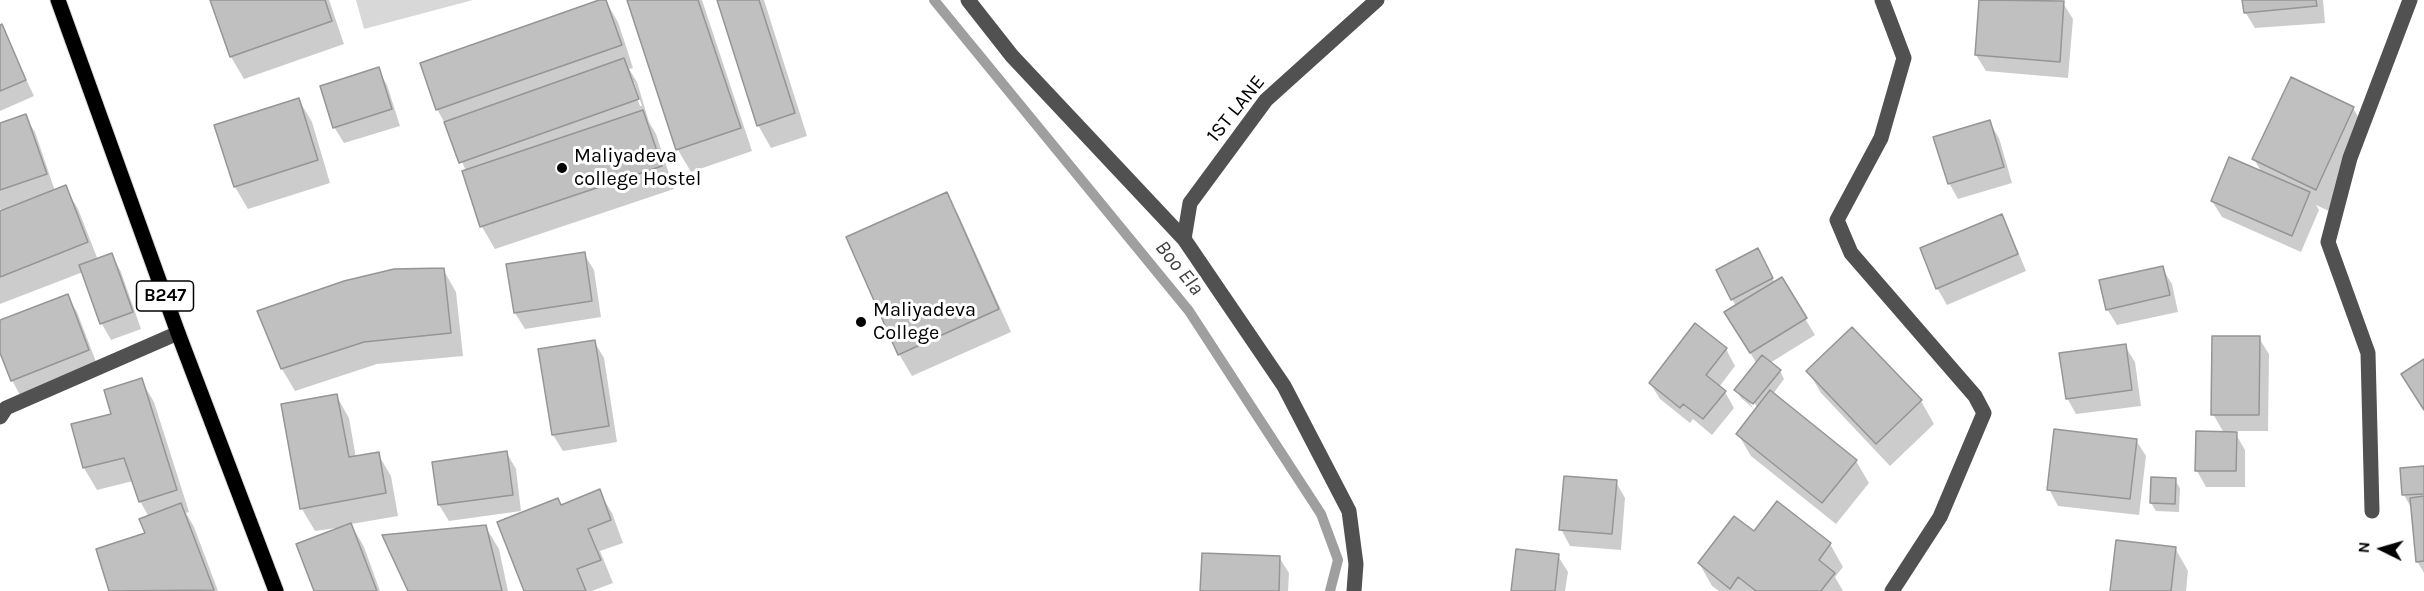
<!DOCTYPE html>
<style>
body{margin:0}
#map{position:relative;width:2424px;height:591px;overflow:hidden;background:#fff;font-family:Karla,sans-serif}
canvas{display:block}
.north{position:absolute;left:2352px;top:519px;width:60px;height:60px;-webkit-text-stroke:4px #fff;paint-order:stroke;rotate:275deg;font-size:16px;font-weight:700;line-height:24px;text-align:center;color:#000}
.north::after{content:'';display:block;margin:auto;width:21px;height:27px;background:#000;clip-path:polygon(50% 0,100% 100%,50% 72%,0 100%)}
</style>
<div id="map">
<canvas width="2424" height="591"></canvas>
<div class="north">N</div>
</div>
<script>
const ctx = document.querySelector('canvas').getContext('2d');
ctx.lineJoin = 'round';
function paint(path, color) {
  ctx.fillStyle = color;
  ctx.fill(path, 'evenodd');
}
function toPath(rows) {
  const path = new Path2D();
  for (const r of rows) {
    path.moveTo(r[0], r[1]);
    for (let i = 2; i < r.length; i += 2) path.lineTo(r[i], r[i + 1]);
  }
  return path;
}
function stroke(path, color, width, dash) {
  ctx.strokeStyle = color;
  ctx.lineWidth = width;
  ctx.lineCap = dash ? 'butt' : 'round';
  ctx.setLineDash(dash || []);
  ctx.stroke(path);
}
function label(font, color, halo, rows, align = 'center') {
  ctx.font = font + ' Karla,sans-serif';
  ctx.lineWidth = 6;
  ctx.setLineDash([]);
  ctx.textBaseline = 'middle';
  ctx.strokeStyle = halo;
  ctx.fillStyle = color;
  for (const [text, x, y, turn = 0] of rows) {
    ctx.save();
    ctx.translate(x, y);
    ctx.rotate((+turn || 0) * Math.PI / 180);
    ctx.textAlign = isNaN(turn) ? turn : align;
    if (halo) ctx.strokeText(text, 0, 0);
    ctx.fillText(text, 0, 0);
    ctx.restore();
  }
}
const green = toPath([
 [356,0,473,0,364,29]
]);
const shadow = toPath([
 [212,0,329,0,344,44,244,79,231,57],
 [605,0,618,22,633,68,629,69,637,82,649,122,656,134,674,189,495,249,482,227,464,172,466,171,448,129,437,109],
 [631,82,634,82,642,106,640,106],
 [628,0,702,0,752,151,691,172,678,150],
 [719,0,764,0,807,136,771,148,758,125],
 [1981,0,2063,3,2073,19,2068,78,1986,71,1976,55],
 [2244,0,2323,0,2325,23,2255,28,2245,12],
 [1,26,34,96,0,111,0,27],
 [378,69,387,85,400,126,344,143,334,127],
 [299,100,312,122,330,183,248,209,235,187,216,126],
 [2353,108,2366,130,2329,211,2316,205,2319,210,2301,252,2222,217,2212,201,2262,173,2254,159],
 [25,116,35,132,55,191,65,187,78,209,98,260,112,255,121,272,141,329,111,340,102,324,83,272,0,304,0,212,3,211,0,209,0,124],
 [1989,122,1999,138,2012,183,1958,199,1949,183],
 [946,194,959,216,1011,332,912,376,899,354],
 [2001,216,2010,232,2026,271,1947,305,1937,288],
 [584,254,594,270,601,317,525,329,515,313],
 [1766,266,1775,283,1781,279,1815,335,1770,363,1780,371,1784,379,1773,394,1856,461,1869,483,1836,524,1751,456,1738,434,1758,409,1751,397,1748,399,1753,408,1741,398,1736,390,1757,364,1735,328,1736,306,1732,299],
 [2162,268,2172,284,2178,312,2117,325,2107,309],
 [443,269,456,292,463,356,377,364,295,391,282,369],
 [67,296,77,312,98,367,21,397,12,380,0,349,0,322],
 [1695,325,1726,349,1735,366,1719,387,1725,392,1734,408,1712,435,1693,419,1690,423,1660,399,1650,383],
 [1852,329,1921,401,1934,424,1890,466,1821,393,1808,371],
 [2259,338,2269,354,2268,431,2234,431,2245,450,2245,487,2206,487,2197,471,2224,433,2213,414],
 [594,341,604,358,617,442,563,451,553,435],
 [2125,346,2135,362,2141,406,2076,414,2067,398],
 [141,380,154,402,189,512,186,513,194,527,218,591,111,591,98,550,147,534,149,517,140,501,133,481,97,490,84,468,73,425,113,415],
 [336,395,349,418,356,458,378,454,391,476,398,516,351,524,364,547,380,591,316,591,344,527,315,531,302,509,283,405],
 [2136,440,2146,456,2139,515,2058,506,2049,489],
 [506,452,516,469,521,511,449,521,439,505],
 [2424,468,2424,573,2417,561,2413,511,2404,495,2402,469],
 [2175,480,2180,488,2179,512,2156,511,2151,503],
 [1616,482,1625,498,1621,550,1570,546,1561,529],
 [599,491,612,513,623,543,600,551,613,583,592,591,525,591,561,507],
 [1777,503,1830,544,1843,567,1835,577,1843,591,1719,591,1712,586,1699,563,1754,533],
 [485,526,499,549,508,591,409,591],
 [2175,548,2188,571,2186,591,2112,591],
 [1558,556,1568,572,1565,591,1512,591],
 [1279,557,1289,573,1288,591,1202,591]
]);
const stream = toPath([
 [934,0,1189,311,1321,514,1338,560,1330,591]
]);
const building = toPath([
 [210,0,325,0,332,21,230,57,210,0],
 [599,0,606,0,622,45,436,110,420,63,599,0],
 [627,0,698,0,741,128,676,150,627,0],
 [717,0,759,0,795,113,757,126,717,0],
 [1979,0,2064,1,2060,62,1975,55,1979,0],
 [2242,0,2316,0,2317,6,2244,13,2242,0],
 [2,24,26,80,0,91,0,25,2,24],
 [624,58,639,99,459,163,444,122,624,58],
 [379,67,392,109,333,128,320,86,379,67],
 [2291,77,2354,107,2316,190,2252,159,2291,77],
 [299,98,318,160,234,187,214,125,299,98],
 [643,110,662,166,480,227,462,171,643,110],
 [26,114,47,174,0,190,0,123,26,114],
 [1990,120,2004,167,1948,184,1933,137,1990,120],
 [2229,157,2310,192,2292,236,2211,201,2229,157],
 [66,185,88,242,0,277,0,211,66,185],
 [947,192,999,309,898,355,846,237,947,192],
 [2002,214,2018,254,1936,289,1920,248,2002,214],
 [1758,248,1773,278,1731,300,1716,270,1758,248],
 [585,252,592,301,514,313,506,264,585,252],
 [112,253,133,312,100,324,79,265,112,253],
 [2163,266,2170,295,2106,310,2099,280,2163,266],
 [444,268,451,333,364,342,281,369,257,311,344,281,394,269,444,268],
 [1782,277,1807,318,1750,353,1724,312,1782,277],
 [68,294,89,350,11,381,0,353,0,320,68,294],
 [1695,323,1727,348,1706,375,1726,391,1703,419,1683,404,1680,408,1649,383,1695,323],
 [1852,327,1922,400,1876,444,1806,371,1852,327],
 [2212,336,2260,336,2259,415,2211,415,2212,336],
 [595,340,609,426,552,435,538,349,595,340],
 [2126,344,2132,390,2066,399,2059,353,2126,344],
 [1762,355,1781,370,1753,404,1734,390,1762,355],
 [2424,359,2424,410,2401,374,2424,359],
 [142,378,177,490,139,502,124,458,83,468,71,424,111,414,104,390,142,378],
 [1770,390,1857,460,1822,503,1736,434,1770,390],
 [337,394,349,457,379,452,386,493,300,509,281,404,337,394],
 [2054,429,2137,439,2130,499,2047,490,2054,429],
 [2196,431,2237,432,2236,471,2195,471,2196,431],
 [507,451,513,495,438,505,432,462,507,451],
 [2424,466,2424,494,2402,495,2400,468,2424,466],
 [1564,476,1617,480,1612,534,1559,530,1564,476],
 [2151,477,2176,478,2175,504,2150,503,2151,477],
 [600,489,611,520,588,529,601,560,577,569,586,591,524,591,497,522,558,498,561,505,600,489],
 [2424,496,2424,561,2416,562,2410,498,2424,496],
 [1777,501,1831,543,1819,560,1835,573,1821,591,1756,591,1738,577,1730,589,1698,563,1734,516,1754,531,1777,501],
 [181,503,214,590,109,591,96,549,145,533,139,519,181,503],
 [351,523,377,591,314,591,296,544,351,523],
 [486,525,502,591,408,591,382,535,486,525],
 [2116,540,2176,547,2171,591,2110,591,2116,540],
 [1516,549,1559,554,1555,591,1511,591,1516,549],
 [1202,553,1280,556,1279,591,1200,591,1202,553]
]);
const minor = toPath([
 [968,0,1012,56,1184,239,1284,386,1349,511,1356,564,1354,591],
 [1882,0,1904,58,1881,138,1837,220,1851,253,1975,396,1984,413,1940,517,1892,591],
 [1184,239,1190,203,1266,100,1377,0],
 [0,417,6,408,178,333],
 [2372,511,2368,353,2328,242,2350,158,2410,0]
]);
const major = toPath([
 [58,0,178,333,276,591]
]);
const markers = [
 [562,168,6,"#000"],
 [861,322,6,"#000"]
];
const shields = [
 [165,296,57]
];
const shieldNames = [
 ["B247",165,296]
];
const streetNames = [
 ["1ST LANE",1236,109,-51]
];
const poiNames = [
 ["Maliyadeva",574,156],
 ["college Hostel",574,179],
 ["Maliyadeva",873,310],
 ["College",873,333]
];
const waterNames = [
 ["Boo Ela",1179,268,51]
];
paint(green, '#d8d8d8');
paint(shadow, '#0003');
stroke(stream, '#9f9f9f', 10);
paint(building, '#c0c0c0');
stroke(building, '#959595', 1.5);
stroke(major, '#dbdbdb', 17);
stroke(minor, '#515151', 15);
stroke(major, '#000', 15);
for (const [x, y, r, color] of markers) {
  const dot = new Path2D();
  dot.arc(x, y, r, 0, 2 * Math.PI);
  ctx.fillStyle = color;
  ctx.fill(dot);
  stroke(dot, '#fff', 2);
}
for (const [x, y, w] of shields) {
  const box = new Path2D();
  box.roundRect(x - w / 2, y - 15, w, 30, 4.5);
  ctx.fillStyle = '#fff';
  ctx.fill(box);
  stroke(box, '#000', 1.5);
}
label('bold 18px', '#000', null, shieldNames);
label('20px', '#000', '#fff', streetNames);
label('20px', '#000', '#fff', poiNames, 'left');
label('italic 21px', '#404040', '#fff', waterNames);
</script>
